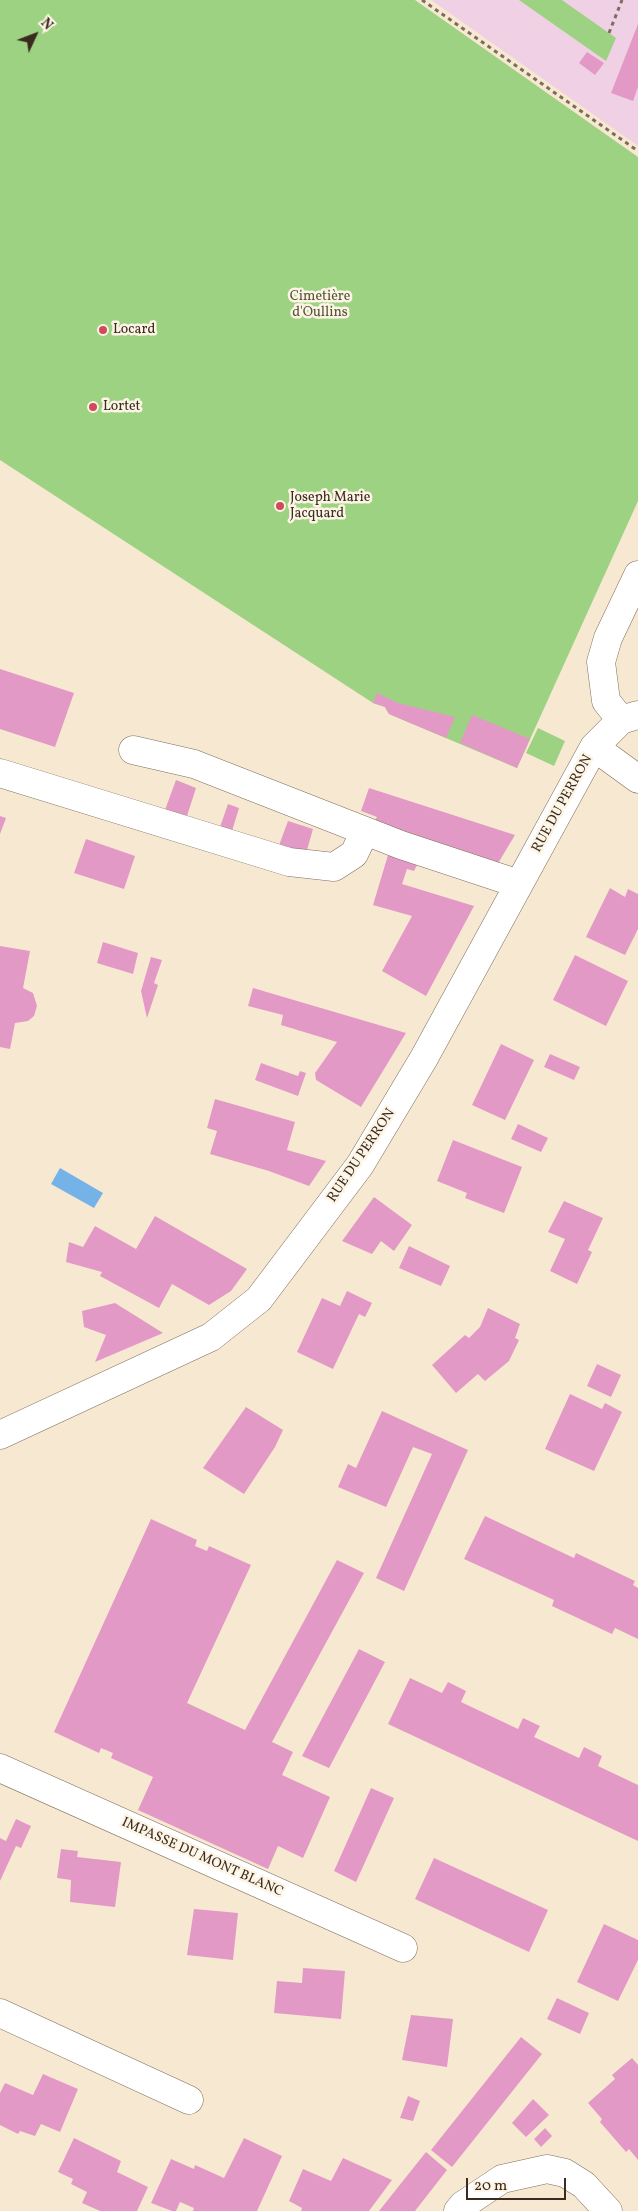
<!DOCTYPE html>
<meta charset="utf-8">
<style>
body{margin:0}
#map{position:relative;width:638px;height:2211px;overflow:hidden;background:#f7e9d1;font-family:Vollkorn,serif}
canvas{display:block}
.north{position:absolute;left:10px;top:10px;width:50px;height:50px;-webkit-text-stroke:4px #fcf5e5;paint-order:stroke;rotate:47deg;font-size:14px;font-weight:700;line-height:20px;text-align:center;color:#3b2a1e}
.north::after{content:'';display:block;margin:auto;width:18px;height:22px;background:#3b2a1e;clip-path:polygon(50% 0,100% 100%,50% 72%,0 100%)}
.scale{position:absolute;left:466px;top:2178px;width:100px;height:22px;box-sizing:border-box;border:2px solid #3b2a1e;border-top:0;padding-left:6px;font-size:15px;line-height:18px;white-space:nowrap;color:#3b2a1e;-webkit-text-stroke:4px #fcf5e5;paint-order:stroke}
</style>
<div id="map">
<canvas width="638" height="2211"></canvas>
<div class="north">N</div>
<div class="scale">20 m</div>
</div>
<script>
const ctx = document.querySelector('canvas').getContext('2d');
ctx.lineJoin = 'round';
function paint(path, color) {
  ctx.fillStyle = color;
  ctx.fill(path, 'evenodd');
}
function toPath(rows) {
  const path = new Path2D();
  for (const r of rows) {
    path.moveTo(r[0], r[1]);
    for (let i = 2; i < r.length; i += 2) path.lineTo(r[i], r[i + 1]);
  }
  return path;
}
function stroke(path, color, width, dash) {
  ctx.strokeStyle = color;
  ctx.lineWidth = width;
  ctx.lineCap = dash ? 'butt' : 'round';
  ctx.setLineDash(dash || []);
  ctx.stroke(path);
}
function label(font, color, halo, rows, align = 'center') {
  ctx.font = font + ' Vollkorn,serif';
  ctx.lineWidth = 5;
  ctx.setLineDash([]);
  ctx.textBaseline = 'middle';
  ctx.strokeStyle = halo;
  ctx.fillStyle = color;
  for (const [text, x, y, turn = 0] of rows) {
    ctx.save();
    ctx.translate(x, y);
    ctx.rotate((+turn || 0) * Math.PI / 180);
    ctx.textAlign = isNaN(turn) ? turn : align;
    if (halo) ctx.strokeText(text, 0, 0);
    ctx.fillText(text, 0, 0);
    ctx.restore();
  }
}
const built = toPath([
 [431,0,638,0,638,146]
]);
const green = toPath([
 [0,0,415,0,638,157,638,501,517,768,389,714,385,707,373,703,0,460],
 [519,0,562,0,616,38,606,61],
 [538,728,565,741,554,766,526,753]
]);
const water = toPath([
 [60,1168,103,1193,94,1208,51,1184]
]);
const building = toPath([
 [638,24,638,87,633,101,611,93],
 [587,52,604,63,595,75,579,63],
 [0,669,74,693,55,747,0,729],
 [377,693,398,703,455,717,446,738,389,714,385,707,373,703],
 [472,715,530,739,517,768,460,743],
 [176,780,196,788,187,816,165,810],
 [369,788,515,835,497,865,374,822,377,817,361,811],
 [228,804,239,808,232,831,220,827],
 [0,816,6,818,0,834],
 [288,821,313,829,305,857,278,848],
 [86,839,135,856,124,889,74,873],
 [388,855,417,865,414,871,407,869,402,884,474,906,426,996,382,971,412,916,373,905],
 [610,888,625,897,628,889,638,894,638,929,625,955,586,937],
 [103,942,138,953,133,974,97,963],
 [0,946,30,951,23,988,33,993,37,1006,34,1016,28,1021,15,1023,10,1049,0,1047],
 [575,955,628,981,606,1026,553,1000],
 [151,957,162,960,154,983,158,985,147,1018,141,991],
 [253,988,406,1033,361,1107,316,1080,315,1073,337,1042,281,1025,283,1015,248,1006],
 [501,1044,534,1060,505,1120,472,1105],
 [550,1054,580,1067,574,1080,544,1067],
 [261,1063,298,1076,300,1071,306,1073,298,1096,255,1080],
 [215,1099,295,1122,287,1150,326,1161,309,1186,269,1171,210,1154,217,1131,207,1128],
 [518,1124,548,1138,541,1152,511,1139],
 [453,1140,522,1167,504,1213,465,1198,467,1193,437,1181],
 [374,1197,412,1225,394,1251,381,1241,372,1254,342,1241],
 [564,1201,603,1218,588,1250,592,1252,577,1284,550,1271,565,1239,548,1232],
 [155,1216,247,1269,231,1291,209,1305,172,1284,159,1308,100,1276,102,1272,66,1262,69,1242,83,1247,95,1226,136,1249],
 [409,1246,450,1266,441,1286,399,1268],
 [347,1291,372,1303,365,1317,359,1314,333,1369,297,1352,322,1298,340,1306],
 [115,1303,163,1333,95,1362,106,1335,84,1327,82,1311],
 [488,1308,520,1324,515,1338,519,1340,509,1361,485,1381,478,1374,456,1393,432,1365,465,1335,469,1338,480,1327],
 [597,1364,621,1375,611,1397,587,1386],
 [570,1394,602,1409,605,1403,622,1412,594,1471,545,1449],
 [246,1407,283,1430,275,1447,244,1494,203,1468],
 [382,1411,468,1450,404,1591,376,1578,432,1454,413,1447,386,1507,338,1487,348,1464,356,1468],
 [485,1516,574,1558,576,1553,635,1581,633,1585,638,1588,638,1639,615,1628,612,1634,552,1606,554,1600,464,1559],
 [151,1519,197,1540,195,1546,207,1551,209,1546,251,1565,187,1703,245,1730,337,1560,364,1573,272,1742,293,1752,282,1775,330,1797,303,1858,278,1846,268,1869,138,1810,153,1777,111,1758,113,1753,101,1748,99,1753,54,1732],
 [359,1649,385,1662,329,1768,302,1756],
 [410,1678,442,1693,448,1682,466,1691,461,1702,518,1729,523,1718,540,1726,534,1737,579,1758,584,1747,602,1756,598,1766,638,1785,638,1841,388,1724],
 [371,1788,394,1798,356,1882,334,1871],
 [16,1819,31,1826,21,1848,16,1846,0,1881,0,1838,6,1841],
 [61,1849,78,1851,77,1857,121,1862,115,1907,70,1902,71,1880,57,1878],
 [434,1858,548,1910,529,1952,415,1899],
 [194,1909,238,1913,233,1960,187,1955],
 [604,1924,638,1940,638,1960,618,2001,577,1982],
 [303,1968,345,1971,341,2019,274,2013,277,1981,302,1983],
 [557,1998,589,2013,580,2034,547,2019],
 [411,2015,453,2019,447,2067,402,2060],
 [521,2037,542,2054,452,2167,431,2150],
 [632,2058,638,2065,638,2160,629,2149,626,2152,600,2122,602,2119,588,2103,615,2079,612,2075],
 [43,2074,78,2089,60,2132,41,2124,35,2136,20,2131,18,2134,0,2125,0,2093,5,2083,33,2095],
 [408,2096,420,2101,413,2121,400,2118],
 [533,2099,549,2115,526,2137,512,2123],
 [545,2128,552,2136,541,2147,534,2139],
 [74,2138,121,2161,117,2172,148,2187,137,2211,100,2211,82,2203,87,2192,71,2184,73,2179,58,2172],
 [244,2138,282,2156,257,2211,193,2211,194,2208,180,2202,176,2211,172,2211,151,2203,171,2159,194,2169,195,2165,224,2178],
 [426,2152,447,2170,415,2211,379,2211],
 [343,2158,392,2180,369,2211,301,2211,302,2208,289,2201,303,2169,331,2181]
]);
const path = toPath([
 [422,0,638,151],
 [609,33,622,0]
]);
const minor = toPath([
 [621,720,606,701,601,662,608,638,638,575],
 [594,747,638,779],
 [133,750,194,764,401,845,519,884],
 [0,773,289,862,334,867,354,854,365,831],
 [0,1435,211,1337,259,1299,360,1165,424,1058,594,747,621,720,638,715],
 [0,1768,403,1948],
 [0,2013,189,2100],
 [458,2211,463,2205,502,2179,547,2169,565,2173,584,2185,608,2211]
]);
const markers = [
 [103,330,5,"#d1495b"],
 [93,407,5,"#d1495b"],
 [280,506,5,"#d1495b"]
];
const parkNames = [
 ["Cimetière",320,297],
 ["d'Oullins",320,313]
];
const poiNames = [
 ["Locard",113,330],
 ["Lortet",103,407],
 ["Joseph Marie",290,498],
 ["Jacquard",290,514]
];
const streetNames = [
 ["RUE DU PERRON",563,804,-61],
 ["RUE DU PERRON",362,1156,-56],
 ["IMPASSE DU MONT BLANC",202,1858,24]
];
paint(built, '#f0d0e5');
paint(green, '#9dd283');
paint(water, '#75b2e7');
paint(building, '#e399c5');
stroke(minor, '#7d6d5d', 29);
stroke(path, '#7d6d5d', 3, [4, 4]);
stroke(minor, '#fff', 28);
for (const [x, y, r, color] of markers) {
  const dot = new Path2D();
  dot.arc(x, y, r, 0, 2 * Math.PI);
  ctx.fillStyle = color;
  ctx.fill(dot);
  stroke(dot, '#fcf5e5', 2);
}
label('14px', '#545437', '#fcf5e5', parkNames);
label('14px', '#3b2a1e', '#fcf5e5', poiNames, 'left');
label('14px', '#3b2a1e', '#fcf5e5', streetNames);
</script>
